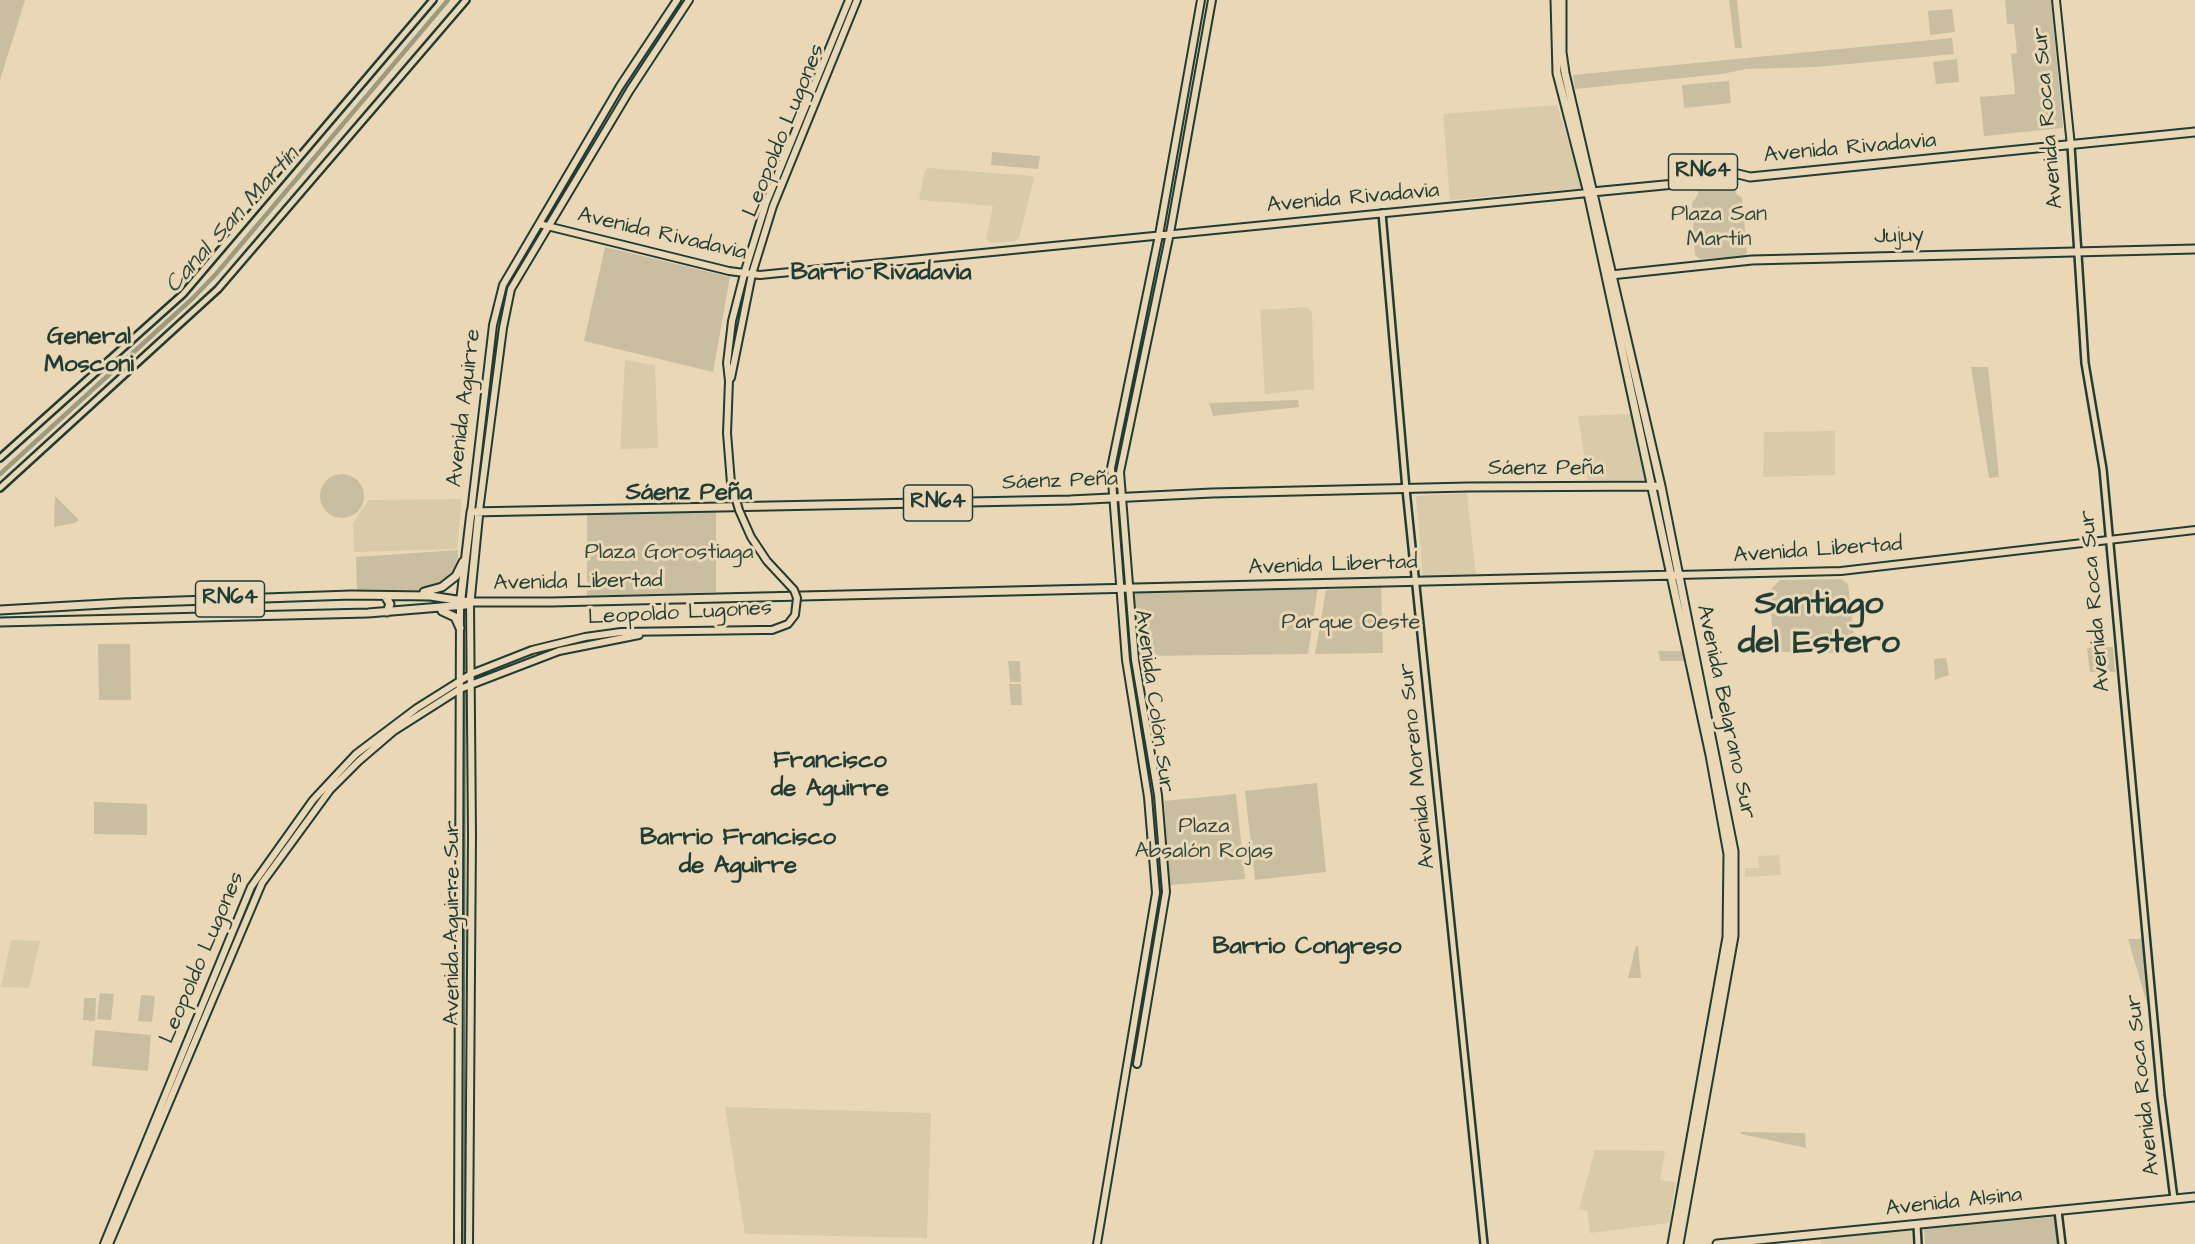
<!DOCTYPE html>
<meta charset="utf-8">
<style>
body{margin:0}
canvas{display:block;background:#ead7b5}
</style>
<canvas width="2195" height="1244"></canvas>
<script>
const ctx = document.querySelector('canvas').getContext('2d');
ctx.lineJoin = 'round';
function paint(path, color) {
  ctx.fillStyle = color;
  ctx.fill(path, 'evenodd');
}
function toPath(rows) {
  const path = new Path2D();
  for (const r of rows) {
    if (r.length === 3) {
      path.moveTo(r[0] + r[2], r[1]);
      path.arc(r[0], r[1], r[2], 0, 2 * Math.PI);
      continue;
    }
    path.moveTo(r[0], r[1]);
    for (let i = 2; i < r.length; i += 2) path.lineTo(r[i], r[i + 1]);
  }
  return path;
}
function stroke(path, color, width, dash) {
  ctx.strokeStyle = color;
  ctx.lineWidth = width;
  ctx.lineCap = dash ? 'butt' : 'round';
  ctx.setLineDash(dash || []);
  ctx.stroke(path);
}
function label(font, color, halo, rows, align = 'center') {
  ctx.font = font + ' "Architects Daughter",sans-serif';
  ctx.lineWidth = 6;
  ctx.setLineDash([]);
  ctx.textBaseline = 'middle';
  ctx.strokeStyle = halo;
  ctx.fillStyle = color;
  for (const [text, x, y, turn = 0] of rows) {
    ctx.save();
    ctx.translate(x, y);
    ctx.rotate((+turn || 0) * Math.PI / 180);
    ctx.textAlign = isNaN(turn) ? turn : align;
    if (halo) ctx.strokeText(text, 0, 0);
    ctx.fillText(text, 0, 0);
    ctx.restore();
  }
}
const built = toPath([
 [1557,105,1583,188,1450,200,1443,114],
 [928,168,1032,176,1034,178,1019,238,1015,241,991,243,986,239,993,206,921,200,919,199,925,171],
 [1307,307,1312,312,1314,389,1265,394,1260,310],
 [625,360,655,365,658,448,620,449],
 [1632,414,1646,480,1588,480,1578,416],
 [1835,431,1835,475,1763,477,1764,432],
 [1467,493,1476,576,1423,576,1416,496],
 [462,499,457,549,354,552,353,523,369,500],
 [1779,855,1781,875,1745,877,1745,868,1759,868,1758,856],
 [11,940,40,941,29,988,1,987],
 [725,1107,931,1113,927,1238,745,1234],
 [1595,1150,1665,1151,1660,1180,1676,1182,1669,1223,1590,1233,1587,1210,1579,1209],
 [1911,1230,1912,1244,1821,1244,1821,1238]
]);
const green = toPath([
 [0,0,25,0,0,80],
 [1729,0,1737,0,1742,48,1735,48],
 [2005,0,2051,0,2063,128,1984,136,1980,97,2015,94,2011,54,2017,53,2014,24,2007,24],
 [1952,9,1955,32,1930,35,1928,11],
 [1952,38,1954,54,1817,67,1746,69,1722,74,1575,89,1573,75],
 [1957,59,1959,82,1936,84,1933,62],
 [1729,81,1731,103,1684,108,1682,85],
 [992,152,1040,156,1038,169,991,165],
 [1705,176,1726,176,1734,182,1736,194,1742,198,1747,253,1744,256,1700,259,1695,255,1692,203,1698,195,1697,182],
 [605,247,730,277,713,372,584,341],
 [1971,367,1988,367,1999,477,1989,478],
 [1298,400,1299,407,1213,416,1209,403],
 [342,496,22],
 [55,496,79,520,75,523,54,527],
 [716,512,716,592,587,596,587,514],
 [458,550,458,558,450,576,436,587,418,590,357,591,356,557],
 [1841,579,1848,584,1855,645,1847,653,1781,652,1773,645,1770,590,1780,580],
 [1318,587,1308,654,1137,656,1132,591],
 [1381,587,1383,653,1315,654,1326,590],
 [98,644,130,644,131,700,99,700],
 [2113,647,2115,672,2090,672,2087,648],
 [1658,651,1684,651,1686,661,1660,661],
 [1946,658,1949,675,1935,680,1934,659],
 [1008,661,1020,661,1021,682,1010,682],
 [1009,684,1021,684,1022,705,1011,705],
 [1317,783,1326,872,1255,880,1245,791],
 [1236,794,1245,879,1170,885,1164,801],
 [94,802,147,804,147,835,94,834],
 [2128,939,2143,939,2150,1010,2146,1000],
 [1636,946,1638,946,1641,978,1628,978],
 [100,993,114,994,111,1020,97,1019],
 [141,995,155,996,152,1022,138,1021],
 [84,998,96,998,95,1021,83,1020],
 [95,1030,151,1035,148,1071,92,1066],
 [1741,1132,1805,1133,1806,1148,1741,1134],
 [2055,1217,2058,1244,1925,1244,1924,1228]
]);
const stream = toPath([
 [545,223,618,98,683,0],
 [476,503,501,311,508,285,542,227],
 [466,585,474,524],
 [464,637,465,670],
 [464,1244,465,690]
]);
const canal = toPath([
 [0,474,193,298,216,274,448,0]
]);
const tertiary = toPath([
 [2071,146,2085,363,2103,469,2161,1096,2174,1199],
 [1382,213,1406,489,1484,1244],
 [0,458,183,294,433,0],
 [0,488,218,289,466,0],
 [2058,1211,2062,1244],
 [1917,1225,1918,1244]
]);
const secondary = toPath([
 [2056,0,2071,146],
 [539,224,729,271,760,275,1588,193],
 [731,378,752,274,773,206,857,0],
 [731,483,727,433,729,381,727,363,732,321,744,274,766,203,849,0],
 [479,511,503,328,511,289,630,90,689,0],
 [471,512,493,325,503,285,620,86,677,0],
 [1677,575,1841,571,2195,530],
 [1137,1064,1166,892,1158,795,1135,660,1120,472,1170,233,1212,0],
 [104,1244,251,887,313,800,356,754,417,708,471,674,532,650,585,637,621,632,760,630],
 [109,1244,262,883,330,790,359,761,394,731,460,689,559,651,639,635],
 [458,1244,460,606],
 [469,1244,472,835,470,602],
 [1097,1244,1156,893,1148,797,1126,660,1111,468,1159,235,1201,0]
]);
const primary = toPath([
 [1555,0,1557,73,1588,193,1710,755,1728,854,1727,937,1672,1244],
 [1562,0,1562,52,1565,73,1661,486,1734,851,1734,936,1679,1244],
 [1592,192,1685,183,1703,172,1722,170,1750,177,2195,132],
 [1611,275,1752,260,2195,249],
 [424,592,442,587,456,576,463,562],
 [385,596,390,604,387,612],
 [470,602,479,511],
 [460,606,471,512,1070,500,1212,493,1468,487,1661,486],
 [0,610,122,603,351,595,430,596,470,602,552,602,1677,575],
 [442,611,455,617,460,628],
 [0,622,368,613,465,605]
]);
const trunk = toPath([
 [1717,1244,2195,1197]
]);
const secondaryBridge = toPath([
 [731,483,739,510,751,537,767,561,794,590,797,598,795,615,788,624,772,630,760,630]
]);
const shields = [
 [1703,172,69],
 [938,503,69],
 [230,599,69]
];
const shieldNames = [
 ["RN64",1703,172],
 ["RN64",938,503],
 ["RN64",230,599]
];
const streetNames = [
 ["Avenida Roca Sur",2049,118,-95],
 ["Leopoldo Lugones",785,131,-68],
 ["Avenida Rivadavia",1850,149,-5],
 ["Avenida Rivadavia",1353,199,-5],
 ["Avenida Rivadavia",662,235,13],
 ["Jujuy",1899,237,-2],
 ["Avenida Aguirre",465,408,-83],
 ["Sáenz Peña",1546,469],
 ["Sáenz Peña",1060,482,-2],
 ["Avenida Libertad",1818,551,-4],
 ["Avenida Libertad",1333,566,-2],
 ["Avenida Libertad",578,583,-1],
 ["Avenida Roca Sur",2096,601,-95],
 ["Leopoldo Lugones",680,614,-3],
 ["Avenida Colón Sur",1153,701,82],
 ["Avenida Belgrano Sur",1725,712,78],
 ["Avenida Moreno Sur",1418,766,-96],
 ["Avenida Aguirre Sur",453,923,-90],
 ["Leopoldo Lugones",203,958,-67],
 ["Avenida Roca Sur",2144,1085,-96],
 ["Avenida Alsina",1954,1203,-6]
];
const parkNames = [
 ["Plaza San",1719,215],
 ["Martín",1719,240],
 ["Plaza Gorostiaga",669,553],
 ["Parque Oeste",1351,623],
 ["Plaza",1204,827],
 ["Absalón Rojas",1204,852]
];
const waterNames = [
 ["Canal San Martín",233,221,-48]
];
const neighbourhoodNames = [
 ["Barrio Rivadavia",881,274],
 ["General",89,338],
 ["Mosconi",89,366],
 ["Sáenz Peña",689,494],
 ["Francisco",830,762],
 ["de Aguirre",830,790],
 ["Barrio Francisco",738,839],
 ["de Aguirre",738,867],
 ["Barrio Congreso",1307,948]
];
const townNames = [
 ["Santiago",1819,606],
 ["del Estero",1819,645]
];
paint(built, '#d9caaa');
paint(green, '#c9bea0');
stroke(stream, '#687563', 1.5);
stroke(canal, '#999b82', 4.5);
stroke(tertiary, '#1f3d34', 10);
stroke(secondary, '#1f3d34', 10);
stroke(primary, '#1f3d34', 11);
stroke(trunk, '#1f3d34', 11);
stroke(tertiary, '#ead7b5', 5);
stroke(secondary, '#ead7b5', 6);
stroke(primary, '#ead7b5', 7);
stroke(trunk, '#ead7b5', 7);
stroke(secondaryBridge, '#1f3d34', 10, []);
stroke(secondaryBridge, '#ead7b5', 6);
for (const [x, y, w] of shields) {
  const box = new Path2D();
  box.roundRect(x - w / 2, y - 18, w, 36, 4.5);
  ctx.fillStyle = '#ead7b5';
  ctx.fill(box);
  stroke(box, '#1f3d34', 1.5);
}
label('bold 21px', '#1f3d34', null, shieldNames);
label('22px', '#1f3d34', '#ead7b5', streetNames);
label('22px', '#304a3f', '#ead7b5', parkNames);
label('italic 24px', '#314b40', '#ead7b5', waterNames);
label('bold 24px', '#1f3d34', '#ead7b5', neighbourhoodNames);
label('bold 34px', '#1f3d34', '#ead7b5', townNames);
</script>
